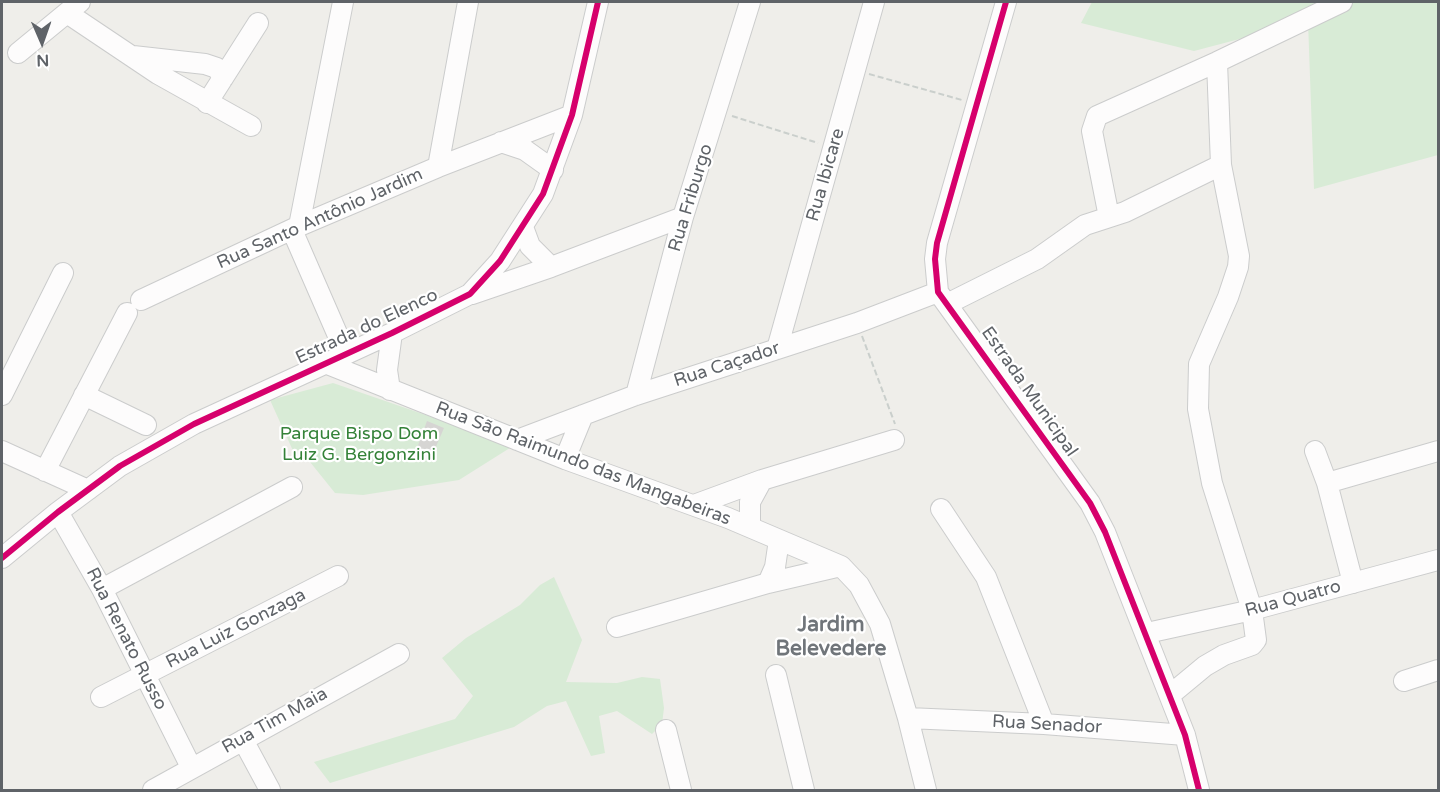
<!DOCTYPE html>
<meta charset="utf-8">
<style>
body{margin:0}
#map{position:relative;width:1440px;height:792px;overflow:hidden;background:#efeeea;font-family:"Varela Round",sans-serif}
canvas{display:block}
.frame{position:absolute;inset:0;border:3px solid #5f6368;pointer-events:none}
.north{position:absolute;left:12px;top:12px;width:60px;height:60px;-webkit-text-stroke:4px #fff;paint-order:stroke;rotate:178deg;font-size:16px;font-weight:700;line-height:24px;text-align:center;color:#5f6368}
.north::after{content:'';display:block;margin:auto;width:21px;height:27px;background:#5f6368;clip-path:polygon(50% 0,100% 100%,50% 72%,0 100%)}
</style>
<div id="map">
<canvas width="1440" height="792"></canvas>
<div class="frame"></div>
<div class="north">N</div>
</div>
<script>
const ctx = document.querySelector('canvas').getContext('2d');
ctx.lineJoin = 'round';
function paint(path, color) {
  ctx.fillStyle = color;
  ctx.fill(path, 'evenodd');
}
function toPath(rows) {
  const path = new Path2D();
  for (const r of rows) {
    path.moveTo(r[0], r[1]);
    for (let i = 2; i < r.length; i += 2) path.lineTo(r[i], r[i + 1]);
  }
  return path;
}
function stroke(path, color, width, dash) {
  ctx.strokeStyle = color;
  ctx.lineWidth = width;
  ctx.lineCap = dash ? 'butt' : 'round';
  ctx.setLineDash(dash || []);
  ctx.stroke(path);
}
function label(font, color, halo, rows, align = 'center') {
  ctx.font = font + ' "Varela Round",sans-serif';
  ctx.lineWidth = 4.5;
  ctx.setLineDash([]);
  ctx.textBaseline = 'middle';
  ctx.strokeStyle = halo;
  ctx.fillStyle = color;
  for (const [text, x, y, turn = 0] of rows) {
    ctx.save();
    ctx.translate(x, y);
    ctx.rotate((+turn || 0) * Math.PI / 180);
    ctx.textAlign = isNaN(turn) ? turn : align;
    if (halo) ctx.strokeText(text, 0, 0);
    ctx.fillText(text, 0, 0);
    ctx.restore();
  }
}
const green = toPath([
 [1092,2,1438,2,1438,155,1314,189,1308,21,1194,51,1081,23],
 [333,383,423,414,513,446,459,480,363,495,335,493,306,457,294,453,270,400],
 [554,577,582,640,566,682,617,683,642,677,660,679,664,708,662,724,652,734,617,711,599,716,605,753,591,756,566,701,547,706,514,727,330,783,314,762,455,719,473,696,442,658,466,638,520,605,540,585]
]);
const building = toPath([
 [427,421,444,428,432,456,416,451]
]);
const path = toPath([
 [869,74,962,100],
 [732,116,818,143],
 [862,336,895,424]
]);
const minor = toPath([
 [1006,2,937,243,935,259,938,292,1090,503,1105,532,1185,735,1199,790],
 [67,13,158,74,251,126],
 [18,53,80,2],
 [133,56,205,64,217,68,223,78],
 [207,103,258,23],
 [501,142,525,150,553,170],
 [438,167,468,2],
 [1109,217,1092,131,1097,116,1217,62,1342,2],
 [299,226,343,2],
 [523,227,530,246,551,267],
 [292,230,346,354],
 [472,294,551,267,683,217],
 [141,300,299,226,438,167,572,115],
 [947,304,1037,259,1085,225,1125,212,1221,165],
 [777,349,874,2],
 [325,363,565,459,728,518,841,566,859,585,880,624,908,718,926,790],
 [390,390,387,370,392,333],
 [2,395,63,273],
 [84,395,146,425],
 [636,395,683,217,750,2],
 [517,440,636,395,857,323,938,292],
 [2,451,88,490],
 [1315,451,1327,483,1353,583],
 [565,459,583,415],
 [45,471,127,313],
 [1327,483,1438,451],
 [694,505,762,480,894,440],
 [941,509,986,577,1044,724],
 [58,512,102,589,191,767],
 [750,527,750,502,762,480],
 [2,558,58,512,120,466,194,424,392,333,470,294,500,261,543,194,572,115,598,2],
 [768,583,775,567,779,540],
 [102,589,292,487],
 [617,627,768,583,841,566],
 [1147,633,1252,610,1438,560],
 [776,675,804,790],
 [1404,681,1438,670],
 [1170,695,1205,666,1224,655,1252,645,1256,640,1252,610,1212,483,1198,409,1199,364,1228,297,1238,267,1239,256,1221,165,1217,62],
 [101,697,338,576],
 [908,718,1044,724,1185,735],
 [666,730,681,790],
 [243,740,270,790],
 [153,790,399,654]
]);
const cycleway = toPath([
 [1006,2,937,243,935,259,938,292,1090,503,1105,532,1185,735,1199,790],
 [2,558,58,512,120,466,194,424,392,333,470,294,500,261,543,194,572,115,598,2]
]);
const streetNames = [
 ["Rua Ibicare",826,175,-74],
 ["Rua Friburgo",691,198,-73],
 ["Rua Santo Antônio Jardim",320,219,-24],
 ["Estrada do Elenco",367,327,-25],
 ["Rua Caçador",727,365,-18],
 ["Estrada Municipal",1029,392,55],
 ["Rua São Raimundo das Mangabeiras",583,464,21],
 ["Rua Quatro",1293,599,-15],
 ["Rua Luiz Gonzaga",236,629,-27],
 ["Rua Renato Russo",126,639,63],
 ["Rua Tim Maia",275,721,-29],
 ["Rua Senador",1047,725,3]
];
const parkNames = [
 ["Parque Bispo Dom",359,434],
 ["Luiz G. Bergonzini",359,455]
];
const quarterNames = [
 ["Jardim",831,625],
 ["Belevedere",831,649]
];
paint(green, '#d8ebd6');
paint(building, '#d6d5d3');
stroke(minor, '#cbcccc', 22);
stroke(path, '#cacfcc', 2, [6, 3]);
stroke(minor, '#fdfcfc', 20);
stroke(cycleway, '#d6006c', 6);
label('18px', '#5f6368', '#fff', streetNames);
label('18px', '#348238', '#fff', parkNames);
label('bold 21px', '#70757a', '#fff', quarterNames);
</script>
